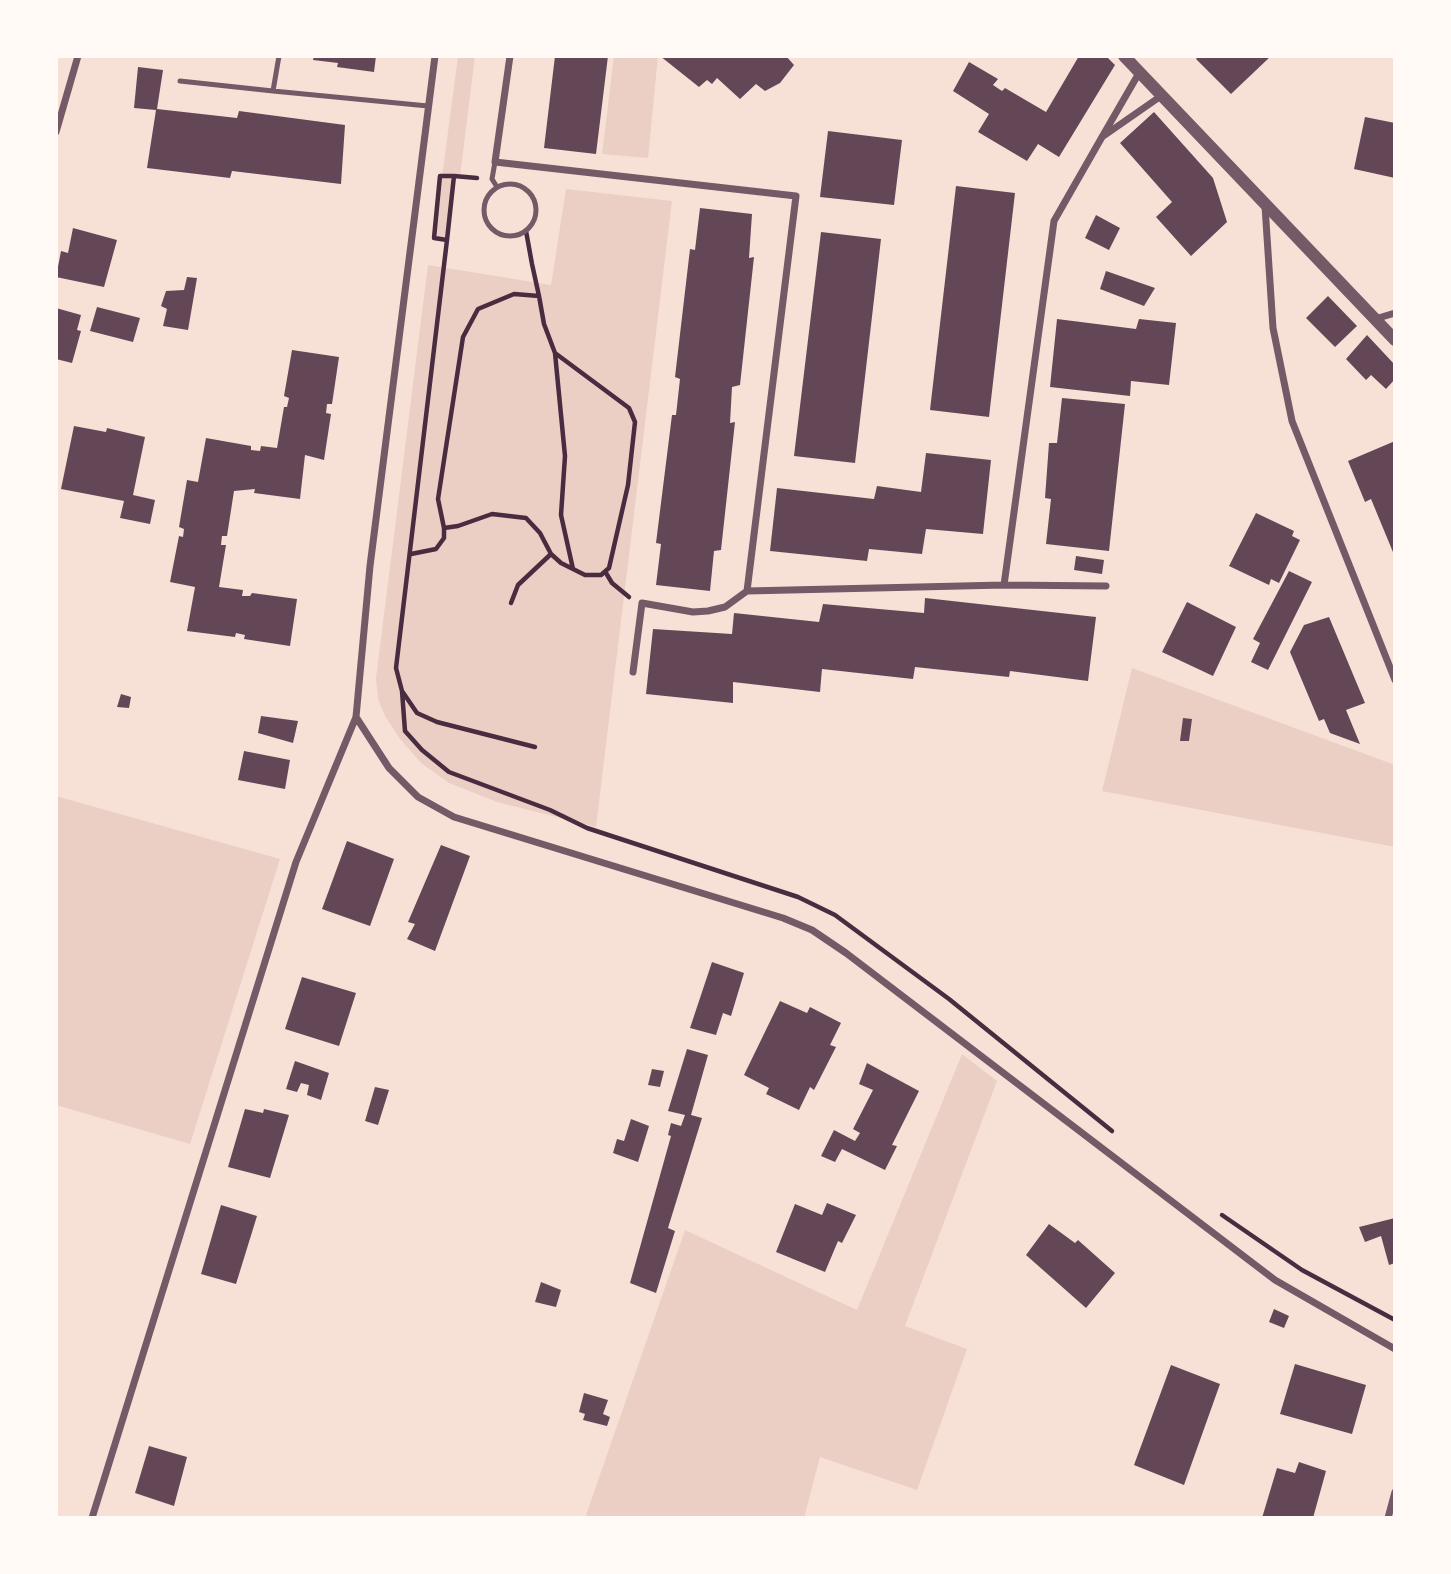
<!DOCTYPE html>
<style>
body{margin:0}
#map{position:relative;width:1451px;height:1574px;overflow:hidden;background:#f7e1d7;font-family:"Titillium Web",sans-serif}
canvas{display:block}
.frame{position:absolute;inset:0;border:58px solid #fffaf5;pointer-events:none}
</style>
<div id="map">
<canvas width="1451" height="1574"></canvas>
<div class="frame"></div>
</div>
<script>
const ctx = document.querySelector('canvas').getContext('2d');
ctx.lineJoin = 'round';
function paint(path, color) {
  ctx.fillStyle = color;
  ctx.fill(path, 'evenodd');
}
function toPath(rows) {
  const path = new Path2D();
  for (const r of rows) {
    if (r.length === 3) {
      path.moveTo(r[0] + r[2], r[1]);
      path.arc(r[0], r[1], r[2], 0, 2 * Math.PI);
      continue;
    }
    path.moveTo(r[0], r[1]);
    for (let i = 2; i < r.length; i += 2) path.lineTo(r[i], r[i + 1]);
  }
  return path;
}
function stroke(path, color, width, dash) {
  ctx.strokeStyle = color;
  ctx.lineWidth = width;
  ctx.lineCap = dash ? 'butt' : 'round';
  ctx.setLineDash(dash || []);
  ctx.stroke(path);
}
const green = toPath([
 [458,56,475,56,460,177,454,176,447,240,434,238],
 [614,56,658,56,648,158,602,154],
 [566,189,672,201,596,827,497,802,449,783,421,763,400,739,385,716,378,699,376,678,428,265,551,285],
 [1132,668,1395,765,1395,847,1102,791],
 [56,796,280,859,190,1144,56,1105],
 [962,1054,997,1081,905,1326,967,1349,917,1490,820,1457,804,1518,585,1518,685,1230,857,1310]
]);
const building = toPath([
 [314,56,376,56,374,72,337,67,338,63,313,60],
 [555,56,608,56,596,154,544,148],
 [660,56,786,56,794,65,780,83,765,91,756,84,740,99,717,78,712,84,707,80,699,87],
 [1079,56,1106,56,1115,65,1059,157,1038,144,1027,161,978,132,989,114,953,91,969,62,998,79,993,85,1002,91,1005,88,1046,112],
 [1199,56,1271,56,1231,94,1196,59],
 [138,67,163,70,157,109,237,118,239,111,345,125,341,184,232,171,230,178,147,168,156,110,134,108],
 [1154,112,1213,178,1227,222,1191,256,1156,217,1172,202,1120,143],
 [1365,117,1395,123,1395,178,1354,169],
 [828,131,902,140,894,205,820,197],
 [956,186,1015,193,989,417,930,410],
 [700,208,752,214,749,258,754,257,740,385,732,387,730,423,735,422,721,550,714,551,710,591,656,585,661,544,656,543,672,415,676,415,680,379,675,377,690,249,695,250],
 [1096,215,1120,228,1109,250,1085,238],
 [73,228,117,240,104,287,56,277,61,251,68,253],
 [821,232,881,239,855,463,794,456],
 [1106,271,1155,288,1144,306,1100,289],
 [187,277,197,278,188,330,163,326,167,309,161,306,166,291,184,290],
 [1328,296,1357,326,1335,347,1306,318],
 [97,307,140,318,133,342,90,331],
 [56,308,81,315,77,330,81,331,72,363,56,359],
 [1057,319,1136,329,1139,319,1176,323,1169,385,1131,381,1130,396,1050,387],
 [1367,335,1395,365,1395,379,1386,389,1371,375,1366,380,1346,359],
 [292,350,339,357,332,404,327,404,326,413,331,414,324,460,305,455,300,499,254,493,255,489,234,491,227,536,222,536,221,545,226,545,219,587,243,590,242,596,250,596,252,593,297,599,290,646,244,639,245,635,236,633,235,637,187,631,195,587,170,582,179,536,183,537,184,529,179,527,187,480,198,482,206,438,251,446,251,450,260,451,261,446,277,448,284,407,287,407,289,398,284,396],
 [1062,398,1125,404,1109,551,1046,544,1051,499,1045,498,1049,443,1057,443],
 [74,426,106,432,107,428,145,437,133,495,155,500,150,524,120,518,124,501,61,489],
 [1395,441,1395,557,1371,499,1365,502,1348,461],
 [926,453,991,460,983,534,926,529,922,554,869,549,867,561,770,551,777,488,874,499,877,486,921,492],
 [1256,513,1294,531,1292,536,1300,540,1279,583,1271,579,1269,585,1229,566],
 [1076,556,1104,560,1102,574,1074,570],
 [1289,571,1312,582,1268,670,1251,662,1260,643,1253,639],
 [925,598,1096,617,1088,681,1010,671,1009,677,915,667,913,679,822,669,820,692,733,682,733,703,646,694,653,629,732,634,734,613,819,622,823,604,924,613],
 [1187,602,1236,627,1213,676,1162,652],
 [1329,617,1365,703,1346,710,1360,744,1330,733,1324,719,1319,721,1290,652,1304,625],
 [121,694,131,697,129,708,117,707],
 [261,716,298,721,293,743,258,733],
 [1183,718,1192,719,1189,741,1180,741],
 [244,751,290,760,285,789,238,780],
 [347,841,394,859,370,926,322,909],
 [441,845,470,856,435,951,407,939,415,924,408,922],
 [712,962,744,973,731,1016,723,1013,716,1035,690,1028],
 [302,977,356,993,339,1046,285,1029],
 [780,1001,807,1013,810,1007,841,1023,830,1045,836,1047,814,1090,810,1087,799,1110,766,1094,769,1088,744,1075],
 [687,1049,708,1055,691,1115,702,1118,668,1228,675,1231,656,1293,630,1283,671,1136,668,1135,671,1123,681,1126,685,1115,668,1111],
 [295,1061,329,1073,321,1100,307,1095,309,1085,301,1083,297,1092,286,1089],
 [867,1063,919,1091,892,1145,897,1146,885,1170,842,1149,835,1162,821,1156,834,1130,855,1141,860,1133,853,1129,873,1090,859,1084],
 [652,1069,664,1071,660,1087,648,1085],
 [375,1087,389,1090,378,1125,365,1121],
 [245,1109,263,1113,264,1109,289,1115,270,1178,228,1167],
 [631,1119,649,1126,638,1162,613,1153,617,1139,624,1141],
 [827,1203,856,1215,842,1243,838,1241,825,1272,776,1252,795,1204,822,1215],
 [221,1205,257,1216,236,1284,201,1274],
 [1395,1218,1395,1263,1389,1265,1381,1236,1365,1242,1359,1227],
 [1049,1224,1075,1243,1078,1240,1115,1273,1086,1308,1026,1255],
 [541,1282,561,1290,556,1307,535,1302],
 [1274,1309,1289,1316,1284,1328,1269,1322],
 [1295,1364,1366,1385,1352,1434,1280,1414],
 [1171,1365,1220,1384,1184,1485,1134,1465],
 [584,1393,608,1400,603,1414,610,1417,607,1426,583,1420,585,1414,579,1412],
 [149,1446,187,1457,174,1506,135,1493],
 [1299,1462,1326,1471,1313,1518,1262,1518,1277,1468,1295,1473]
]);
const path = toPath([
 [454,176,440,176,434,238,447,240,454,176,477,178],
 [526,231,532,264,539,296,544,324,555,353,629,408,635,422,628,485,609,568,601,575,585,575,561,563,551,554,540,533,526,518,492,514,458,526,444,528,438,499,463,337,478,309,514,294,539,296],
 [447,240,396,668,402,691,417,713,437,722,535,747],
 [555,353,565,456,561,515,573,569],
 [411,554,436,549,444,538,444,528],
 [606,573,612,583,629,597],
 [511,603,518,585,551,554],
 [402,691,405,731,422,750,449,772,550,810,587,828,798,897,835,915,949,999,1112,1131],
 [1222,1215,1302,1270,1395,1320]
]);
const service = toPath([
 [279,56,273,91,428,106],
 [180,81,273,91],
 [495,162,492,179,497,187],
 [510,210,26]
]);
const minor = toPath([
 [510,56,495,162,796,196,747,591,1004,585,1054,221,1102,137],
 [1139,73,1102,137,1161,96],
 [56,132,78,56],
 [1265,206,1273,328,1292,421,1395,680],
 [1375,319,1395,313],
 [1004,585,1106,586],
 [633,672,642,603,693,612,708,611,725,607,747,591],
 [356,717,389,768,418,797,454,817,783,918,812,930,846,953,1275,1280,1395,1349],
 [92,1518,296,862,356,717,370,566,435,56],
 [1388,1518,1395,1492]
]);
const tertiary = toPath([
 [1124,56,1395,340]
]);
paint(green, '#ebcfc5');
paint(building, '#644757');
stroke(path, '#4a2c40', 4.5);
stroke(service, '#755966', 5);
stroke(minor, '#755966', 7);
stroke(tertiary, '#755966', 12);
</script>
